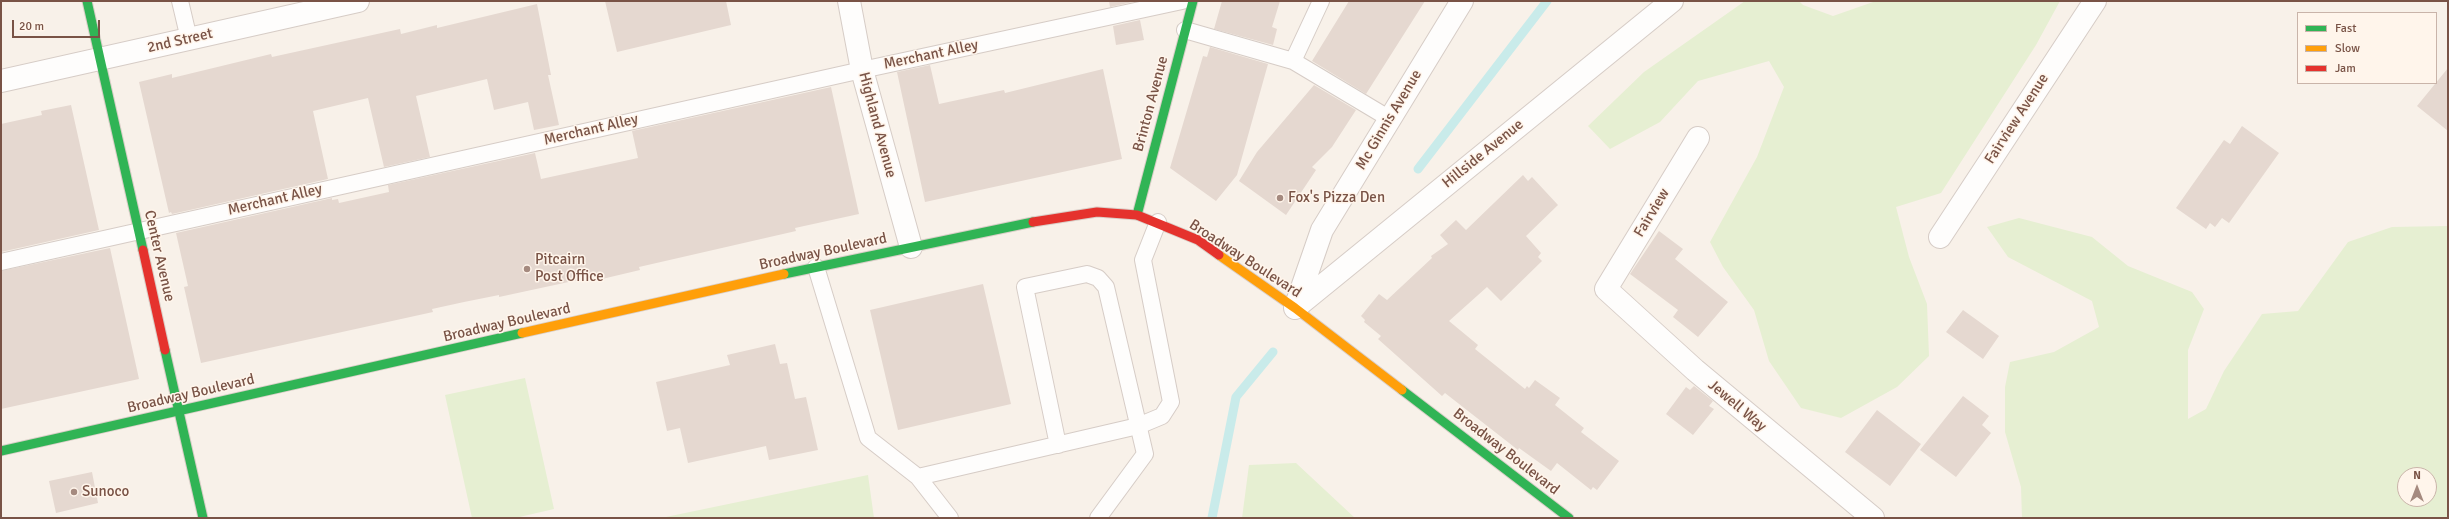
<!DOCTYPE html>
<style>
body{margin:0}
#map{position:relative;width:2449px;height:519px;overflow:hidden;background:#f8f1e9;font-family:Signika,sans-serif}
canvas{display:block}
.frame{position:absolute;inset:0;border:2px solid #795346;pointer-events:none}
.legend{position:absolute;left:2297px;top:12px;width:140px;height:72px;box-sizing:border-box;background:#fff5eb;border:1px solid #c9b4a9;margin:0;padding:5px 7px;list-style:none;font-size:12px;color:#795346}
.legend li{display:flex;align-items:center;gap:8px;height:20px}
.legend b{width:20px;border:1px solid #c9b4a9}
.north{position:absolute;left:2397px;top:467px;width:40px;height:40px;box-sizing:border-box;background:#fff5eb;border:1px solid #c9b4a9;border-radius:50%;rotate:0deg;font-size:11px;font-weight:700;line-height:16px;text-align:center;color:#795346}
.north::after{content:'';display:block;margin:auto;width:14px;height:18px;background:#a58a7f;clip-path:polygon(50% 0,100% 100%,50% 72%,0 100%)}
.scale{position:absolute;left:12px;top:20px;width:88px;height:18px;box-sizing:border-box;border:2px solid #795346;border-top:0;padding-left:5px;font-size:12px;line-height:14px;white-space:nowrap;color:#795346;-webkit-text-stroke:3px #fff5eb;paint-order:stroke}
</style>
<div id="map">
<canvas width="2449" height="519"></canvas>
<div class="frame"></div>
<ul class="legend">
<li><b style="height:5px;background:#30b455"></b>Fast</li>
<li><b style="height:5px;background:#ff9f0a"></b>Slow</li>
<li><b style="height:5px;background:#e5322d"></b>Jam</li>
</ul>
<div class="north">N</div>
<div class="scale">20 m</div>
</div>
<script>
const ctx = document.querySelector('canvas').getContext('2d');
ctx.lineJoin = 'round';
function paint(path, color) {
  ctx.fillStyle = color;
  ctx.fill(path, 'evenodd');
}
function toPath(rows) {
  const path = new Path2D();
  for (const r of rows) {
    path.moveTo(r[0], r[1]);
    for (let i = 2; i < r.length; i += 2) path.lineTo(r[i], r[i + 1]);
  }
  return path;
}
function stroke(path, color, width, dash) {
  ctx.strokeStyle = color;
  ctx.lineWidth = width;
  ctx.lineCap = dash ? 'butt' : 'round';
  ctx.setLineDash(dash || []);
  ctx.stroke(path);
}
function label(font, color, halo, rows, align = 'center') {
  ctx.font = font + ' Signika,sans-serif';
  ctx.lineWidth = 3;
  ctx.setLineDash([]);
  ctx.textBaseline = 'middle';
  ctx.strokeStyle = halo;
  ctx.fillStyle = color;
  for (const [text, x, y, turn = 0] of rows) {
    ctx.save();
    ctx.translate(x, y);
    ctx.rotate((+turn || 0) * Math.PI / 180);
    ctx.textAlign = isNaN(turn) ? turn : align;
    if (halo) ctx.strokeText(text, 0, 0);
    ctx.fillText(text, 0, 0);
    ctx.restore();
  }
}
const green = toPath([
 [1745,1,1799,1,1803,5,1833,16,1876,1,2060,1,2036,45,1941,193,1896,207,1909,257,1927,304,1929,356,1897,387,1841,418,1801,408,1769,361,1754,310,1723,267,1710,242,1757,157,1784,87,1769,61,1698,81,1660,122,1610,149,1588,126,1644,72],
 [2019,218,2092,237,2128,266,2192,292,2204,309,2188,350,2188,419,2206,409,2224,371,2262,314,2298,311,2348,242,2392,227,2448,226,2448,518,2022,518,2021,487,2005,432,2005,387,2010,362,2054,352,2099,327,2092,301,2008,257,1987,227],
 [2405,475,2429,475,2429,499,2405,499],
 [525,378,554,509,515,518,472,518,445,395],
 [1296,463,1355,518,1242,518,1249,465],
 [868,475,874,518,661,518]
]);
const stream = toPath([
 [1418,169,1547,1],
 [1212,518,1236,397,1273,352]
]);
const building = toPath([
 [605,1,726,1,731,25,617,52],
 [1109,1,1137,1,1110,7],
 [1222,1,1280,1,1272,27,1277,29,1273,45,1214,29],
 [1349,1,1425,1,1366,94,1312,61],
 [537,4,551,75,548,75,559,125,534,130,528,102,494,110,487,79,416,96,430,157,384,167,368,98,313,111,328,179,172,214,171,212,169,213,139,82,172,74,172,78,271,54,272,57,400,29,401,34,437,25,437,28],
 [1140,20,1144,40,1116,45,1113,26],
 [1210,47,1268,64,1237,175,1216,201,1170,168,1203,56,1207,57],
 [930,65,939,104,1004,90,1005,93,1103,69,1122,159,925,202,897,72],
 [2448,68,2448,131,2417,106],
 [1314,85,1356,110,1332,147,1312,167,1316,170,1286,215,1239,181,1257,152],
 [831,87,859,214,795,228,796,231,639,267,640,270,602,279,601,275,499,297,499,295,464,302,432,309,433,312,201,363,184,287,188,286,176,233,332,198,332,200,338,199,339,203,389,192,388,185,535,153,541,179,638,158,632,131],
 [71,105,99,230,1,252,1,124,42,115,41,111],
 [2242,126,2279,153,2229,223,2222,218,2215,227,2210,223,2206,229,2176,208,2224,140,2230,144],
 [1523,175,1528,181,1532,177,1558,205,1526,236,1541,253,1538,257,1542,261,1501,301,1487,287,1449,321,1478,345,1475,349,1525,389,1527,386,1529,388,1535,380,1560,398,1555,405,1584,428,1581,432,1619,461,1597,490,1593,487,1591,490,1557,463,1551,471,1519,448,1518,450,1445,393,1442,396,1378,339,1381,336,1364,322,1365,320,1361,316,1379,294,1387,300,1432,258,1431,256,1448,244,1440,235,1456,220,1466,230],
 [1659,231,1683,249,1675,259,1728,302,1698,337,1673,317,1678,310,1630,274],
 [110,248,139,379,1,409,1,271],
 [983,284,1011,404,898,430,870,310],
 [1963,310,1999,336,1983,359,1946,332],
 [775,344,780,364,787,363,795,399,806,397,818,450,769,460,766,446,688,463,680,428,667,431,656,382,730,365,727,355],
 [1694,386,1713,401,1709,406,1714,409,1693,435,1666,414,1686,387,1690,390],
 [1963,396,1989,416,1982,425,1991,433,1956,477,1920,450],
 [1877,410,1921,444,1890,486,1845,452],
 [92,472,98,503,56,513,49,481]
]);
const lane = toPath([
 [180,1,189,39],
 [1185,30,1293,61,1390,119],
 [1293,61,1321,1],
 [1,262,862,70,1182,1],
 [816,267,868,438,918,477,1138,426,1162,416,1171,402,1143,260,1158,222],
 [1058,445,1025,287,1087,274,1098,278,1106,287,1145,454,1098,518],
 [918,477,950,518]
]);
const street = toPath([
 [849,1,862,70,911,247],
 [1,81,358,1],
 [1698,138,1606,289,1695,370,1873,518],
 [1940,237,2095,1],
 [1295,308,1672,1],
 [1295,308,1322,230,1462,1]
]);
const fast = toPath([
 [87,1,143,250],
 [1137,215,1193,1],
 [784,274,1033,222],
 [165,350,203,518],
 [1402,390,1569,518],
 [1,451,522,333]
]);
const slow = toPath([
 [1219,255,1295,308,1402,390],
 [522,333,784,274]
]);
const jam = toPath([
 [1033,222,1097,212,1137,215,1198,240,1219,255],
 [143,250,165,350]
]);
const markers = [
 [1280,198,4,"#a58a7f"],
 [527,269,4,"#a58a7f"],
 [74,492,4,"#a58a7f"]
];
const streetNames = [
 ["2nd Street",180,41,-13],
 ["Merchant Alley",931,55,-12],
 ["Brinton Avenue",1151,104,-75],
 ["Fairview Avenue",2017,119,-57],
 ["Mc Ginnis Avenue",1389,120,-59],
 ["Highland Avenue",877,125,75],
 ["Merchant Alley",591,130,-13],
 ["Hillside Avenue",1483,154,-39],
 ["Merchant Alley",275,200,-13],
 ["Fairview",1652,213,-59],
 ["Broadway Boulevard",823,252,-12],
 ["Center Avenue",159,256,77],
 ["Broadway Boulevard",1245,259,33],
 ["Broadway Boulevard",507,323,-13],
 ["Broadway Boulevard",191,394,-13],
 ["Jewell Way",1737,406,40],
 ["Broadway Boulevard",1506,452,38]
];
const poiNames = [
 ["Fox's Pizza Den",1288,198],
 ["Pitcairn",535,260],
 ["Post Office",535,277],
 ["Sunoco",82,492]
];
paint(green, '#e6efd2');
stroke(stream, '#c9ebea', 9);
paint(building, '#e5d8d0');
stroke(lane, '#d6ccc6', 18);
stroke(street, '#d6ccc6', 24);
stroke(fast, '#d9cec7', 11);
stroke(slow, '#d9cec7', 11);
stroke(jam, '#d9cec7', 11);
stroke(lane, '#fefdfc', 16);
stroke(street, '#fefdfc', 22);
stroke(fast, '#30b455', 9);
stroke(slow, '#ff9f0a', 9);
stroke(jam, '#e5322d', 9);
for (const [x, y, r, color] of markers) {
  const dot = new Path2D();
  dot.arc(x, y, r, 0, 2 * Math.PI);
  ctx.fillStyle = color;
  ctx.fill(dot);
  stroke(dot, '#fff5eb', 1.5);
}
label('15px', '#795346', '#fff5eb', streetNames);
label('15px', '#795346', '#fff5eb', poiNames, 'left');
</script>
